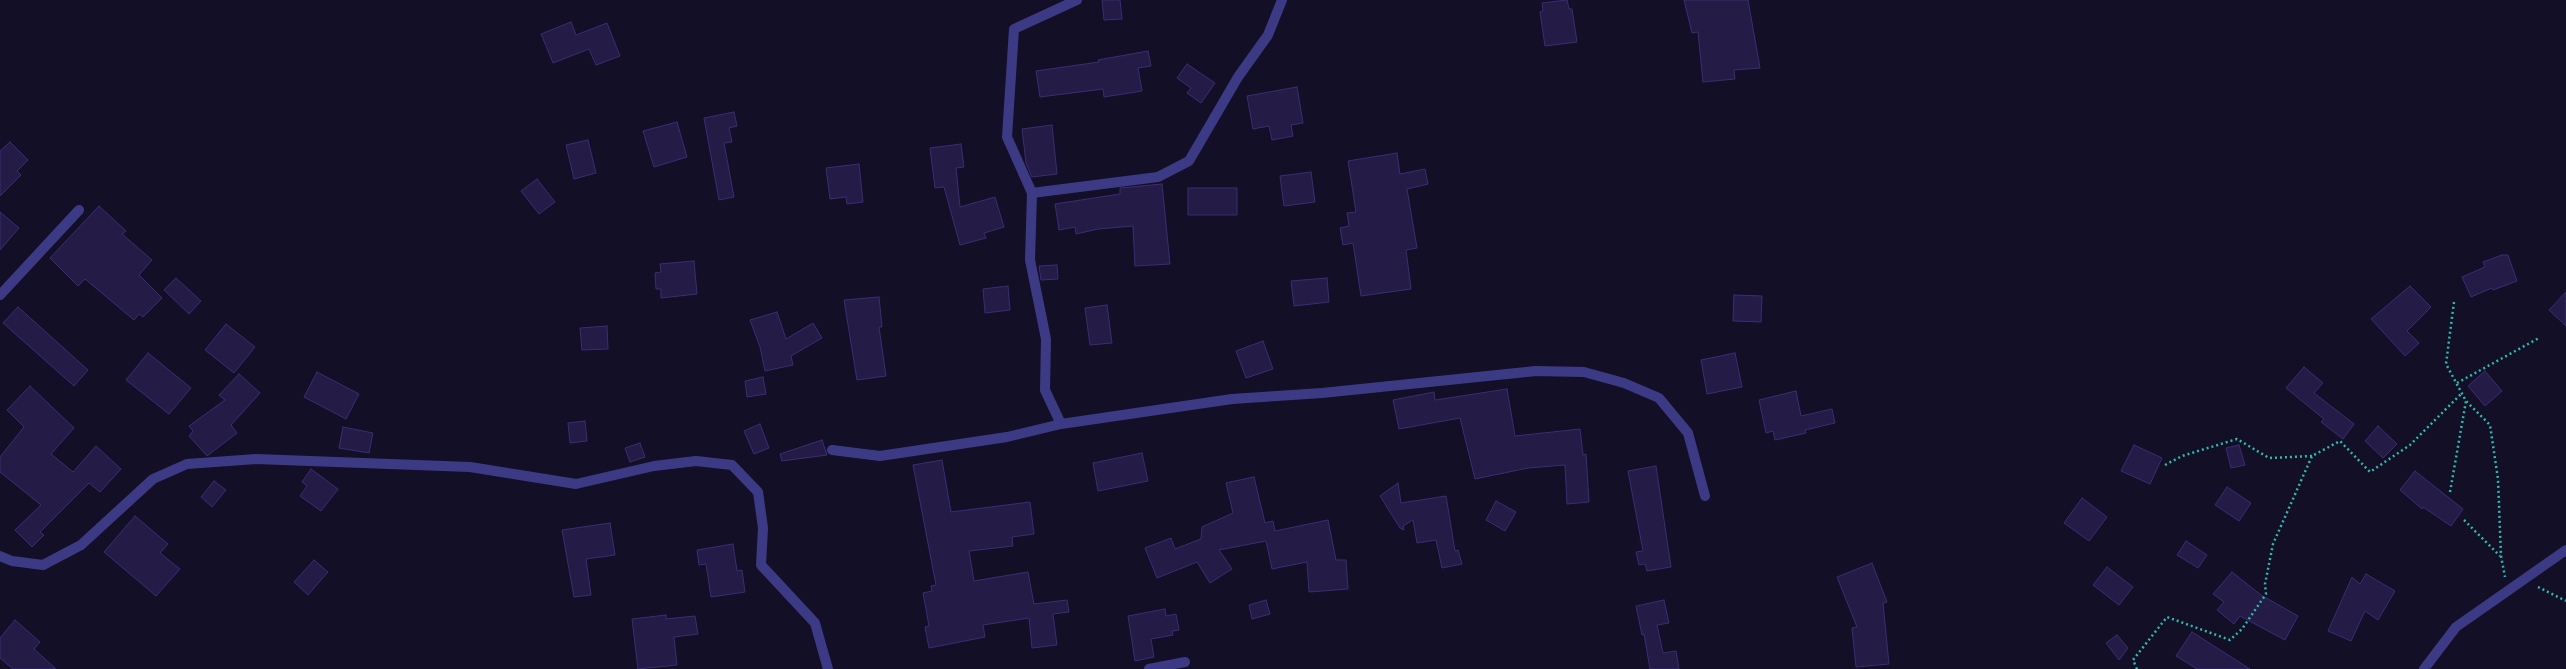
<!DOCTYPE html>
<style>
body{margin:0}
canvas{display:block;background:#130f26}
</style>
<canvas width="2566" height="669"></canvas>
<script>
const ctx = document.querySelector('canvas').getContext('2d');
ctx.lineJoin = 'round';
function paint(path, color) {
  ctx.fillStyle = color;
  ctx.fill(path, 'evenodd');
}
function toPath(rows) {
  const path = new Path2D();
  for (const r of rows) {
    path.moveTo(r[0], r[1]);
    for (let i = 2; i < r.length; i += 2) path.lineTo(r[i], r[i + 1]);
  }
  return path;
}
function stroke(path, color, width, dash) {
  ctx.strokeStyle = color;
  ctx.lineWidth = width;
  ctx.lineCap = dash ? 'butt' : 'round';
  ctx.setLineDash(dash || []);
  ctx.stroke(path);
}
const building = toPath([
 [1102,0,1120,0,1122,19,1104,20,1102,0],
 [1567,0,1569,9,1572,9,1577,42,1545,46,1540,12,1543,11,1542,3,1567,0],
 [1684,0,1748,0,1760,68,1734,70,1735,79,1703,82,1698,32,1692,33,1684,0],
 [571,22,576,35,607,23,620,56,596,65,589,49,553,63,541,34,571,22],
 [1148,51,1151,66,1138,68,1142,91,1104,97,1103,89,1040,97,1036,71,1099,62,1098,60,1148,51],
 [1187,64,1215,83,1201,103,1187,93,1191,88,1177,78,1187,64],
 [1297,87,1303,123,1291,125,1293,136,1272,140,1269,126,1253,129,1247,96,1297,87],
 [734,112,737,126,729,128,732,142,724,143,734,197,719,200,704,118,734,112],
 [677,122,687,157,654,167,643,131,677,122],
 [1052,125,1057,174,1032,177,1026,163,1022,129,1052,125],
 [588,140,596,173,574,179,566,145,588,140],
 [10,142,28,160,17,171,21,175,0,196,0,151,10,142],
 [961,144,964,167,956,168,960,207,995,197,1004,227,984,233,986,238,960,245,944,187,935,188,930,148,961,144],
 [1397,153,1400,174,1425,169,1428,184,1407,189,1417,248,1406,250,1411,289,1361,296,1353,243,1343,245,1340,228,1349,226,1347,213,1356,212,1348,161,1397,153],
 [859,164,863,202,847,204,846,197,830,199,826,168,859,164],
 [1311,172,1315,202,1284,206,1280,176,1311,172],
 [537,179,555,202,539,214,521,191,537,179],
 [1162,184,1170,264,1135,266,1133,226,1098,229,1076,234,1075,227,1059,230,1055,204,1120,194,1120,188,1162,184],
 [1188,188,1237,188,1237,215,1188,215,1188,188],
 [99,206,126,231,122,234,152,260,139,275,162,298,143,317,139,314,134,320,85,279,78,286,50,258,99,206],
 [0,212,19,228,0,250,0,212],
 [2502,255,2508,255,2517,281,2493,290,2492,288,2471,297,2462,277,2485,267,2483,262,2502,255],
 [694,261,697,294,661,298,661,289,656,289,655,273,661,272,660,264,694,261],
 [1057,265,1058,279,1041,280,1039,266,1057,265],
 [176,278,201,301,189,314,164,290,176,278],
 [1327,278,1329,302,1294,306,1291,281,1327,278],
 [1008,286,1010,310,985,313,983,289,1008,286],
 [2410,286,2431,307,2407,331,2419,343,2405,356,2371,319,2410,286],
 [2566,292,2566,326,2549,310,2566,292],
 [1734,295,1762,296,1761,322,1733,321,1734,295],
 [879,297,882,327,879,327,886,376,857,380,844,300,879,297],
 [1107,305,1112,343,1090,345,1085,308,1107,305],
 [18,307,88,370,74,386,3,323,18,307],
 [777,312,786,339,813,323,822,338,791,356,793,365,765,371,760,347,750,320,777,312],
 [226,324,255,347,234,373,205,350,226,324],
 [607,326,608,349,582,350,580,328,607,326],
 [1263,341,1273,369,1246,378,1236,351,1263,341],
 [148,353,191,388,169,414,126,380,148,353],
 [1735,353,1742,387,1707,394,1701,360,1735,353],
 [2304,367,2323,383,2314,393,2354,424,2343,439,2321,422,2324,419,2286,388,2304,367],
 [2485,371,2502,391,2485,406,2468,386,2485,371],
 [317,372,359,394,346,419,304,397,317,372],
 [239,374,260,393,231,425,237,433,207,456,189,436,193,431,189,426,225,400,219,395,239,374],
 [763,377,766,394,747,397,745,381,763,377],
 [30,386,74,428,51,454,73,472,96,446,121,469,100,492,89,483,40,532,44,535,32,547,15,530,41,505,0,472,0,457,24,427,7,410,30,386],
 [1507,389,1515,436,1580,429,1583,455,1586,454,1589,502,1567,504,1565,465,1528,468,1475,479,1460,418,1399,429,1393,400,1434,392,1435,400,1507,389],
 [1796,391,1801,416,1832,409,1835,423,1805,430,1806,433,1775,440,1773,431,1766,433,1759,400,1796,391],
 [585,421,587,441,570,443,568,423,585,421],
 [760,424,769,448,754,454,744,431,760,424],
 [2378,426,2397,444,2383,458,2365,441,2378,426],
 [343,427,373,433,369,453,339,448,343,427],
 [822,440,827,455,782,461,780,454,822,440],
 [640,443,645,457,630,462,625,448,640,443],
 [2134,445,2162,458,2150,484,2121,471,2134,445],
 [2239,445,2245,465,2231,468,2226,448,2239,445],
 [1142,453,1148,481,1098,491,1093,463,1142,453],
 [942,460,951,512,1030,502,1034,534,1012,537,1013,546,969,551,974,581,1028,572,1034,604,1067,600,1069,612,1053,614,1057,645,1032,648,1029,618,983,625,985,637,929,648,925,627,929,626,923,593,932,591,931,586,936,585,913,465,942,460],
 [1656,466,1671,567,1647,571,1645,564,1639,565,1636,552,1643,551,1628,471,1656,466],
 [311,469,338,489,321,511,300,496,307,486,302,482,311,469],
 [2415,471,2463,509,2451,526,2423,507,2422,509,2400,490,2415,471],
 [1254,477,1265,523,1273,521,1275,531,1328,520,1336,560,1346,560,1348,589,1309,592,1307,562,1272,569,1266,541,1219,550,1232,569,1210,583,1197,562,1157,578,1145,548,1171,538,1175,549,1201,539,1202,527,1233,513,1226,483,1254,477],
 [214,481,226,490,212,507,201,497,214,481],
 [1398,483,1401,503,1446,496,1455,551,1458,550,1462,564,1442,568,1436,540,1417,543,1413,520,1403,526,1404,530,1400,528,1380,496,1398,483],
 [2227,487,2251,503,2239,521,2215,505,2227,487],
 [2082,498,2107,517,2089,541,2064,523,2082,498],
 [1496,501,1516,512,1505,531,1486,520,1496,501],
 [135,516,168,544,160,553,180,569,156,596,104,552,135,516],
 [610,523,615,555,586,559,591,595,574,597,562,530,610,523],
 [2186,541,2207,555,2198,568,2177,555,2186,541],
 [733,544,737,571,742,570,745,592,711,597,706,564,699,565,697,550,733,544],
 [314,560,328,572,308,595,294,582,314,560],
 [1872,563,1887,602,1883,603,1889,664,1856,667,1852,628,1857,627,1837,577,1872,563],
 [2107,567,2133,587,2119,605,2093,585,2107,567],
 [2232,572,2261,595,2298,616,2285,640,2240,616,2234,624,2217,610,2224,602,2213,594,2232,572],
 [2366,574,2395,591,2378,620,2365,611,2351,641,2328,631,2352,577,2360,584,2366,574],
 [1266,600,1270,614,1252,619,1249,605,1266,600],
 [1664,600,1669,623,1657,625,1663,653,1676,651,1679,669,1650,669,1644,634,1642,635,1636,606,1664,600],
 [1165,609,1166,616,1176,614,1179,630,1172,631,1173,635,1151,639,1154,657,1135,661,1128,616,1165,609],
 [666,615,666,619,695,616,698,634,674,637,677,665,638,669,632,619,666,615],
 [15,620,40,642,34,649,56,669,13,669,0,658,0,638,15,620],
 [2192,632,2250,669,2197,669,2176,656,2192,632],
 [2117,635,2128,648,2119,660,2106,643,2117,635]
]);
const path = toPath([
 [2454,302,2446,364,2466,401,2490,425,2498,479,2501,556,2505,577],
 [2457,383,2539,338],
 [2165,465,2182,456,2237,439,2269,458,2312,456],
 [2450,492,2466,401],
 [2464,520,2500,556],
 [2538,587,2566,601],
 [2137,669,2133,660,2167,617,2230,640,2242,629,2266,594,2265,584,2273,544,2312,456,2340,441,2370,472,2410,445,2462,393]
]);
const minor = toPath([
 [1032,193,1158,177,1189,161,1238,77,1268,35,1282,0],
 [0,295,79,210],
 [1061,424,1232,399,1322,393,1536,371,1584,372,1624,383,1659,398,1688,433,1705,496],
 [832,450,880,456,1007,437,1061,424,1045,390,1046,339,1030,260,1032,193,1007,137,1014,29,1077,0],
 [0,556,12,561,43,565,81,545,153,479,187,464,256,459,470,467,576,484,654,466,696,461,732,465,758,492,763,528,761,565,815,623,828,669],
 [1149,669,1185,662],
 [2424,669,2456,627,2566,550]
]);
paint(building, '#241b47');
stroke(building, '#3b2d73', 1);
stroke(path, '#2fb8b0', 2.5, [2, 3]);
stroke(minor, '#3d3a85', 10);
</script>
